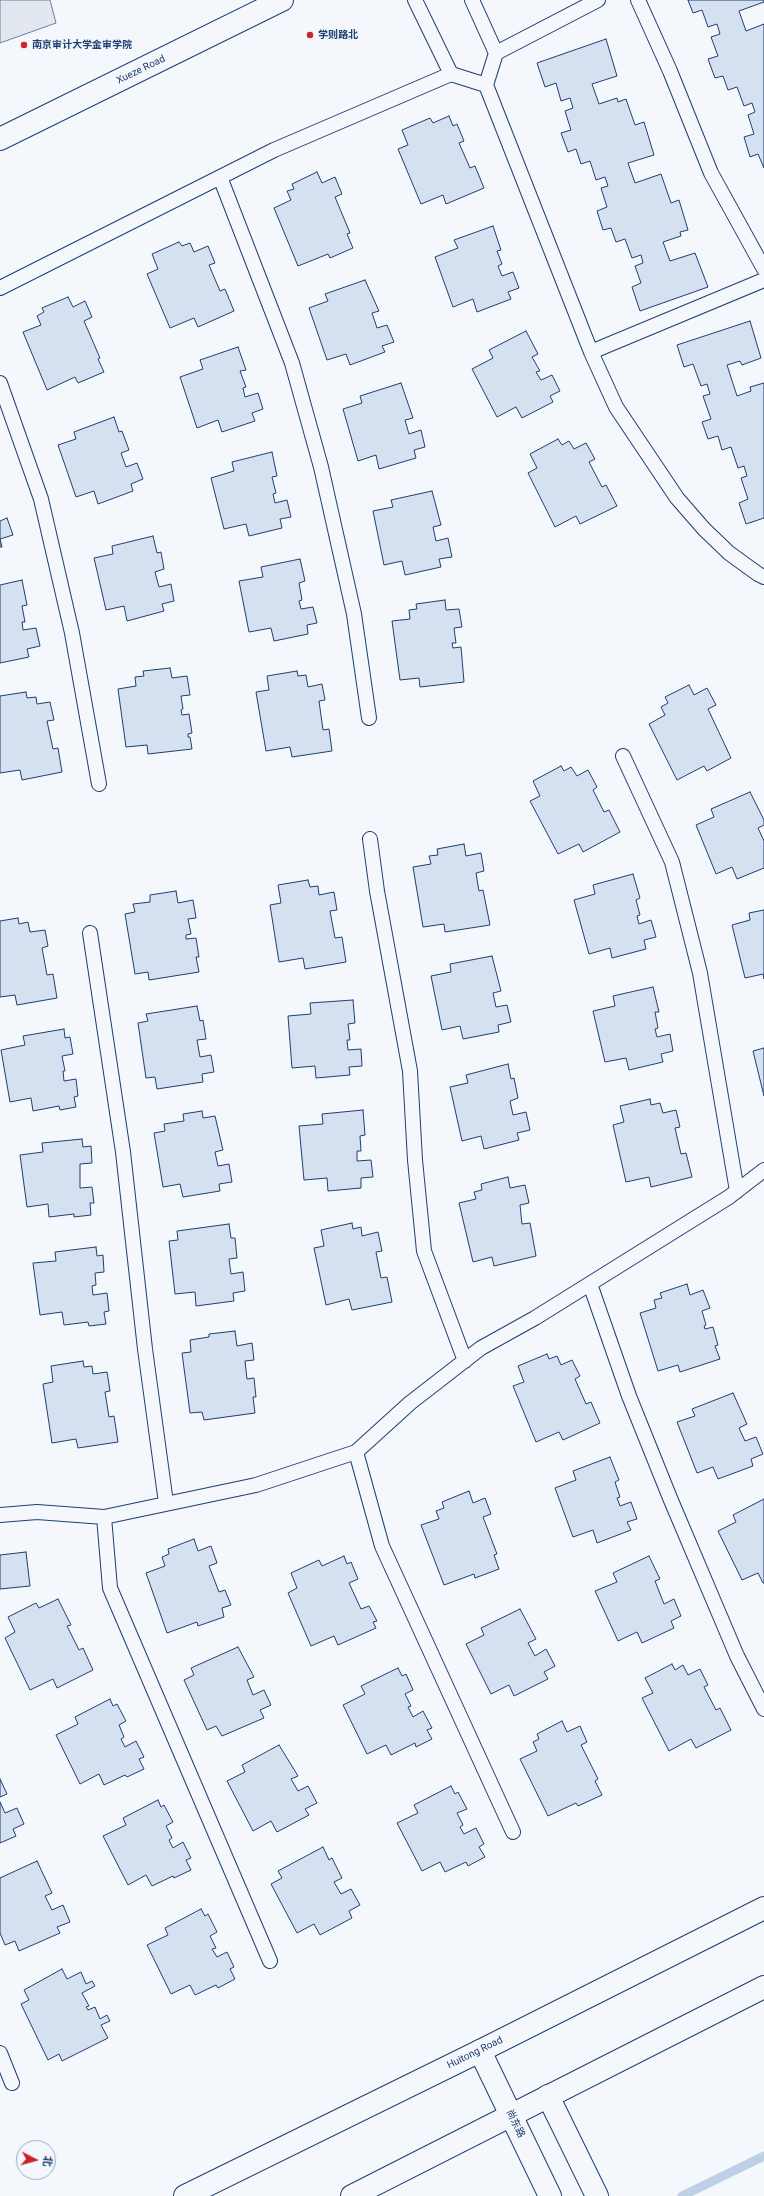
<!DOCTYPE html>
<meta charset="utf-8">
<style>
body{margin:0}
#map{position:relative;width:764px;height:2196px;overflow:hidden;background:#f4f7fb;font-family:Roboto,"Noto Sans SC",sans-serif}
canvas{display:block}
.north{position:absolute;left:16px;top:2140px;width:40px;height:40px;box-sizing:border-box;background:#f4f7fb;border:1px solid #9eadc5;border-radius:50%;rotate:96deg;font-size:11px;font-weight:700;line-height:16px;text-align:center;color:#1d3f73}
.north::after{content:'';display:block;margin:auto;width:14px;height:18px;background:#c62828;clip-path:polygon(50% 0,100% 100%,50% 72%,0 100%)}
</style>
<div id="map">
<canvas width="764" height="2196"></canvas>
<div class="north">北</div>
</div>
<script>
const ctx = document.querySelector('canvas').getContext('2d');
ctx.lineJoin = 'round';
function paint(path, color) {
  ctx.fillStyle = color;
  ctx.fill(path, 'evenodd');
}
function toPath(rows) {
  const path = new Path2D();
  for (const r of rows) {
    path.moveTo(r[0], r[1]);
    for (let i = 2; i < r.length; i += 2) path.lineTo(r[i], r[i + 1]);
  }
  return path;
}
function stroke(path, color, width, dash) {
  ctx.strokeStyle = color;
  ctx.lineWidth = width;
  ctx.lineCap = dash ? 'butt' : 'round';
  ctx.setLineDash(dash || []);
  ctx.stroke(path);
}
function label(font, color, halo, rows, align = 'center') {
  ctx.font = font + ' Roboto,"Noto Sans SC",sans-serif';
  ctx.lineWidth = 3;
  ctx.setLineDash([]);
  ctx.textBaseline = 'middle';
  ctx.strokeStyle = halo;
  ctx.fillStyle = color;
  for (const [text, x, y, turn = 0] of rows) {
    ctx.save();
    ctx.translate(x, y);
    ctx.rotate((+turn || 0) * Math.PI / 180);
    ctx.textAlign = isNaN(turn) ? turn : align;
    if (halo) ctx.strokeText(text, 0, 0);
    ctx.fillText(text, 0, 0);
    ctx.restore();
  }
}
const parking = toPath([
 [0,0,50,0,56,23,0,43,0,0]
]);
const stream = toPath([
 [682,2196,764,2156]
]);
const building = toPath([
 [688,0,763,0,764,2,739,11,746,31,764,24,764,168,758,154,750,157,744,137,754,134,748,115,755,112,752,103,744,106,737,87,728,90,723,76,715,78,708,59,718,56,711,37,720,34,717,24,708,27,702,10,693,13,688,0],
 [606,39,617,76,592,84,599,104,617,98,618,102,626,99,635,125,644,122,654,155,628,163,635,183,661,174,671,203,679,200,688,230,680,232,681,236,663,242,670,261,695,253,708,287,640,311,632,287,641,283,635,266,643,263,641,255,632,258,625,239,616,242,611,228,603,230,597,211,607,207,601,188,608,186,605,177,596,180,590,161,581,164,576,149,568,152,561,133,571,130,565,111,573,108,570,98,561,101,556,83,545,87,537,63,606,39],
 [449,116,453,126,457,124,464,141,459,143,470,168,475,166,484,188,446,204,443,195,421,204,398,149,408,145,402,130,430,118,433,123,449,116],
 [317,172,322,183,335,177,342,194,335,197,350,233,347,234,353,248,330,258,328,254,298,266,274,208,291,200,287,191,294,189,292,184,317,172],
 [493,226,501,250,497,251,502,264,498,266,502,276,513,272,519,288,508,292,511,299,477,312,473,299,453,307,435,257,458,248,454,240,493,226],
 [179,242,182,246,190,243,194,252,208,246,215,263,209,265,220,291,225,289,234,311,198,327,194,318,170,328,147,274,158,269,152,254,179,242],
 [365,280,379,311,372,313,377,328,387,325,394,342,382,346,385,352,350,365,346,354,327,360,309,308,328,301,325,294,365,280],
 [68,297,73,307,85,301,92,317,84,321,100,358,98,359,104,372,78,383,75,377,47,390,23,332,41,325,37,316,44,312,42,308,68,297],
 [750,321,761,358,742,365,740,361,727,365,737,396,751,391,750,387,764,383,764,518,746,524,739,503,748,499,741,478,747,476,744,466,738,468,731,447,722,450,718,436,708,439,702,422,711,419,703,396,710,394,707,384,701,386,693,364,684,367,677,345,750,321],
 [526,331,538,354,532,357,540,371,536,372,541,380,552,375,560,391,550,396,553,402,522,418,516,407,497,417,472,369,493,358,489,350,526,331],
 [238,347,246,370,240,371,246,387,243,388,245,397,258,393,263,409,252,413,255,421,222,432,218,420,197,428,180,377,203,369,200,360,238,347],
 [401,383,413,418,405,420,409,434,421,430,425,447,414,450,416,458,379,469,376,455,358,461,343,409,362,403,360,396,401,383],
 [114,417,119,432,122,431,129,450,121,453,126,467,137,463,143,479,131,484,133,491,98,504,94,491,76,497,58,445,76,439,74,432,114,417],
 [558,439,562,445,569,441,574,449,586,443,595,459,589,462,602,487,606,485,617,506,580,524,576,516,555,527,528,473,537,468,530,454,558,439],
 [272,452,277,476,272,477,276,493,273,494,275,503,287,500,291,517,280,519,282,528,249,536,246,524,224,529,211,478,234,471,232,462,272,452],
 [432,491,441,525,433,527,436,541,448,538,452,557,439,559,441,567,405,575,402,561,384,565,373,511,393,507,391,500,432,491],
 [7,518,13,535,0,539,2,547,0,547,0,521,7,518],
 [153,536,157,553,161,552,164,569,155,572,159,587,171,584,174,601,162,604,164,611,127,621,124,606,106,610,94,558,113,554,112,546,153,536],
 [300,559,305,581,299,583,302,600,299,601,301,609,313,607,317,623,307,625,308,634,274,641,271,628,249,632,239,581,263,577,261,567,300,559],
 [22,580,27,605,22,606,25,622,22,622,23,630,36,628,40,646,27,649,29,657,0,663,0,585,22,580],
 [445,600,446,610,459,609,462,627,454,628,456,643,452,643,453,648,461,647,464,682,420,687,419,678,400,680,392,621,410,619,409,610,417,609,416,604,445,600],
 [170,668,172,678,187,676,190,695,181,696,183,709,181,710,182,715,189,714,192,733,188,734,188,737,190,737,192,749,148,754,147,745,126,747,118,689,136,686,135,677,144,676,143,671,170,668],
 [297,671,298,676,306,675,308,687,322,684,325,700,319,701,323,730,329,729,332,751,292,757,290,747,266,751,256,692,269,690,267,676,297,671],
 [689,685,694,695,707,688,716,705,708,709,731,758,707,771,704,766,677,780,649,724,665,715,661,707,668,703,665,697,689,685],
 [26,692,27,698,36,697,37,704,50,702,54,720,47,721,53,749,58,748,62,772,22,780,20,770,0,773,0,696,26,692],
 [561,766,564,771,571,767,577,776,588,770,597,787,593,790,604,812,609,810,620,832,583,852,579,844,558,854,530,801,540,796,533,781,561,766],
 [750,792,764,820,764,825,758,828,764,841,764,868,737,879,732,867,716,874,696,825,714,817,711,809,750,792],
 [464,844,466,856,481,853,484,871,476,873,479,891,483,890,490,925,445,932,444,924,423,927,413,867,431,864,429,856,438,855,437,849,464,844],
 [633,874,640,898,636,900,640,915,637,916,639,924,651,920,656,937,644,940,646,949,612,958,610,948,589,954,574,900,595,894,593,885,633,874],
 [308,880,310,887,318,886,319,895,334,892,337,910,330,911,335,938,342,937,346,962,305,969,303,958,279,962,270,905,281,903,278,885,308,880],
 [176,891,178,903,193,900,196,918,188,919,191,934,186,935,186,939,196,938,199,957,196,957,199,972,149,980,148,972,135,974,125,914,135,912,133,904,150,902,150,895,176,891],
 [764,910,764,979,763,974,745,978,732,925,750,920,749,913,764,910],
 [18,918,19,924,28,922,30,932,45,930,48,946,42,948,47,975,53,974,57,998,17,1005,15,995,0,997,0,921,18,918],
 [492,956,501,991,493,993,496,1007,507,1005,511,1022,498,1025,499,1032,463,1039,460,1026,442,1030,431,976,451,972,450,964,492,956],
 [653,987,659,1012,655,1012,658,1028,655,1029,657,1037,670,1034,673,1051,661,1054,663,1062,629,1070,626,1058,605,1062,593,1011,615,1006,613,996,653,987],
 [353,1000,355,1023,348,1024,350,1040,347,1040,348,1050,361,1049,362,1066,349,1067,350,1075,316,1078,315,1066,292,1068,288,1016,311,1014,310,1003,353,1000],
 [197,1006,200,1021,203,1020,206,1039,197,1040,200,1057,211,1055,214,1072,202,1074,203,1082,157,1089,155,1077,146,1078,138,1023,148,1021,146,1014,197,1006],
 [64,1029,65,1038,70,1037,73,1054,62,1056,65,1071,63,1071,64,1081,76,1079,78,1096,74,1097,76,1107,60,1110,59,1106,33,1111,31,1098,10,1102,1,1050,25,1045,23,1036,64,1029],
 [764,1048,764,1096,753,1051,764,1048],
 [508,1064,511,1079,514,1078,518,1098,510,1101,513,1115,526,1112,530,1130,517,1133,519,1140,484,1149,481,1136,462,1141,450,1087,468,1083,466,1075,508,1064],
 [650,1099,651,1105,660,1103,663,1113,676,1110,680,1127,675,1128,681,1154,686,1153,692,1177,651,1187,649,1177,626,1182,613,1125,624,1122,620,1106,650,1099],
 [363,1110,365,1135,360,1136,361,1151,357,1151,357,1161,371,1160,373,1177,361,1178,361,1188,328,1191,327,1178,304,1180,299,1126,323,1124,322,1114,363,1110],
 [202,1111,203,1118,215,1116,223,1150,215,1152,218,1166,229,1164,232,1182,219,1184,220,1191,183,1197,180,1184,163,1187,154,1133,165,1131,164,1124,184,1121,183,1114,202,1111],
 [82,1139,83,1147,91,1146,92,1163,80,1164,80,1188,92,1187,94,1203,90,1203,91,1215,74,1217,74,1214,49,1217,48,1204,27,1207,20,1155,43,1152,42,1143,82,1139],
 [508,1177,510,1188,525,1185,529,1203,520,1205,522,1224,530,1223,536,1256,494,1266,492,1257,473,1262,459,1203,476,1199,474,1192,482,1190,481,1184,508,1177],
 [352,1223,353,1229,361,1227,362,1236,378,1232,382,1251,376,1252,381,1278,387,1277,392,1302,352,1310,349,1299,326,1305,314,1248,324,1246,321,1230,352,1223],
 [229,1224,231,1238,235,1238,237,1258,229,1259,231,1274,243,1272,245,1291,233,1293,234,1301,196,1306,195,1292,175,1294,169,1241,178,1240,177,1231,229,1224],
 [96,1247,97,1256,103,1255,104,1272,95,1273,96,1285,92,1286,93,1295,107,1293,109,1311,104,1312,106,1324,89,1326,88,1322,64,1325,62,1312,40,1315,33,1263,56,1261,55,1252,96,1247],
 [687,1284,690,1295,703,1290,710,1308,702,1311,706,1325,704,1326,705,1329,713,1327,718,1345,715,1346,720,1359,680,1372,678,1365,658,1371,640,1313,656,1308,654,1300,662,1298,660,1293,687,1284],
 [235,1331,237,1346,252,1343,254,1360,245,1361,247,1379,254,1378,256,1397,253,1397,255,1413,204,1420,202,1412,190,1413,182,1353,191,1352,190,1340,209,1337,209,1334,235,1331],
 [547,1354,549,1359,557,1356,561,1365,572,1360,580,1376,575,1379,586,1404,591,1402,600,1423,563,1440,559,1432,536,1442,513,1386,524,1382,518,1366,547,1354],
 [83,1361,84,1367,92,1366,93,1374,107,1372,110,1391,105,1392,109,1417,114,1416,118,1442,78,1448,76,1439,52,1443,43,1384,53,1382,51,1366,83,1361],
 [733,1393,747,1424,739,1428,745,1441,756,1437,763,1454,751,1459,753,1466,718,1479,713,1467,697,1473,677,1422,695,1416,692,1409,733,1393],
 [610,1457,619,1480,615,1482,620,1497,617,1498,620,1506,631,1502,637,1519,627,1522,631,1530,597,1543,593,1530,573,1537,555,1488,576,1480,573,1471,610,1457],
 [469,1491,473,1503,485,1498,491,1514,483,1517,497,1554,494,1555,499,1569,475,1578,474,1574,444,1585,421,1525,439,1519,436,1511,444,1508,442,1502,469,1491],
 [764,1499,764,1583,763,1583,758,1573,742,1580,718,1531,736,1522,733,1515,764,1499],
 [194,1539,198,1551,211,1546,217,1563,209,1566,219,1592,225,1590,231,1605,222,1608,224,1617,198,1626,197,1622,167,1633,146,1573,165,1566,162,1557,169,1554,168,1549,194,1539],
 [26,1552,30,1586,0,1589,0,1555,26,1552],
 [344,1556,347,1564,351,1562,358,1579,349,1583,361,1609,369,1606,377,1621,373,1622,376,1628,338,1645,334,1636,311,1646,288,1593,297,1588,291,1573,319,1560,322,1566,344,1556],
 [649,1556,660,1579,655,1581,664,1604,674,1599,681,1616,671,1621,674,1628,642,1643,637,1632,618,1641,595,1591,617,1582,613,1573,649,1556],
 [58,1599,71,1625,67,1626,79,1650,83,1648,93,1670,57,1688,53,1679,30,1690,5,1638,15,1632,8,1617,36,1603,39,1608,58,1599],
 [520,1609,536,1639,528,1643,535,1656,546,1649,555,1666,544,1672,548,1679,514,1696,509,1685,491,1694,466,1644,484,1635,481,1628,520,1609],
 [238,1647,254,1677,247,1680,253,1695,264,1690,271,1705,260,1710,264,1718,222,1736,216,1726,207,1730,184,1680,194,1675,191,1668,238,1647],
 [672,1664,675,1670,683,1665,688,1675,700,1669,708,1685,704,1687,716,1710,720,1708,731,1730,696,1748,691,1739,669,1751,642,1698,653,1693,645,1678,672,1664],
 [398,1668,402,1676,406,1674,413,1690,405,1694,411,1706,408,1707,413,1717,423,1711,432,1728,427,1730,432,1739,416,1747,415,1743,391,1755,386,1745,367,1754,343,1705,365,1694,361,1686,398,1668],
 [110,1699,113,1706,117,1704,126,1721,119,1725,124,1737,121,1739,125,1747,136,1741,144,1757,139,1759,144,1769,127,1777,125,1775,104,1785,99,1774,80,1784,56,1735,78,1724,75,1717,110,1699],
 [562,1721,567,1732,580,1726,587,1742,581,1745,598,1779,595,1781,602,1795,578,1806,576,1803,548,1816,520,1759,537,1751,533,1742,539,1739,537,1734,562,1721],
 [279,1745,298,1776,291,1779,298,1791,308,1786,317,1803,305,1809,309,1815,277,1832,271,1821,253,1831,227,1781,245,1772,242,1765,279,1745],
 [0,1779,7,1794,0,1797,0,1779],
 [451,1786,455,1794,458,1792,467,1809,457,1813,463,1825,460,1827,464,1834,476,1828,484,1844,479,1847,485,1857,468,1866,466,1862,445,1872,440,1862,422,1871,397,1823,418,1813,414,1805,451,1786],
 [158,1800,161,1807,164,1805,173,1822,166,1826,172,1838,169,1840,173,1848,183,1842,191,1858,186,1860,191,1870,174,1878,173,1876,152,1886,146,1875,128,1885,103,1836,126,1825,123,1818,158,1800],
 [0,1802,5,1813,17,1808,24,1824,13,1829,16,1836,0,1843,0,1802],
 [323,1847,329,1860,332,1858,342,1878,334,1882,341,1894,351,1889,360,1905,349,1911,352,1918,320,1935,314,1924,297,1933,271,1884,282,1878,278,1871,323,1847],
 [37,1861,52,1893,45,1896,52,1910,63,1905,70,1922,57,1927,60,1933,19,1951,15,1941,5,1945,0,1933,0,1878,37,1861],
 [201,1909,205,1916,208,1914,217,1932,210,1936,216,1948,212,1949,217,1957,227,1952,234,1967,230,1969,235,1979,218,1988,216,1985,195,1995,190,1985,171,1994,147,1945,168,1935,165,1928,201,1909],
 [62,1969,67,1979,81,1972,86,1984,92,1981,95,1986,82,1993,89,2006,86,2007,88,2010,95,2007,100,2019,107,2015,110,2021,101,2025,108,2038,62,2061,59,2054,48,2060,21,2004,29,2000,24,1990,62,1969]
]);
const service = toPath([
 [415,0,451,74,486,85,496,53,472,0],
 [638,0,670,71,711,173,764,269],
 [496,53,598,0],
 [486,85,591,352,616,407,677,498,704,529,729,553,758,574,764,577],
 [220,177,292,363,321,467,354,614,369,718],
 [0,288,274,150,451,74],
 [591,352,764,280],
 [0,383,41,499,72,633,99,784],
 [623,756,672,862,700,973,737,1191],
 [370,839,377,891,410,1071,415,1160,424,1251,465,1361],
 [90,933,123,1152,145,1349,166,1503],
 [590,1284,629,1396,670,1498,737,1656,764,1709],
 [356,1452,382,1546,513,1832],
 [0,1515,37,1512,104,1517,256,1485,356,1452,410,1403,481,1348,535,1318,729,1197,764,1170],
 [104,1517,110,1588,270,1961],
 [0,2053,12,2083]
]);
const minor = toPath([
 [0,139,282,0],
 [480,2051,550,2196],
 [548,2096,597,2196]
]);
const primary = toPath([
 [185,2196,480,2051,764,1908],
 [352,2196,764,1987]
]);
const markers = [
 [310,35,4,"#c62828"],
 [24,45,4,"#c62828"]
];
const poiNames = [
 ["学则路北",318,35],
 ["南京审计大学金审学院",32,45]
];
const streetNames = [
 ["Xueze Road",141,70,-26],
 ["Huitong Road",475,2053,-26],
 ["尚东路",515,2124,64]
];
paint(parking, '#e3e8f0');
stroke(parking, '#687fa3', 1);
stroke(stream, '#bed0e5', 9);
paint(building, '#d5e0f0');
stroke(building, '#1d3f73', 1);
stroke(service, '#1d3f73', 16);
stroke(minor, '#1d3f73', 24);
stroke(primary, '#1d3f73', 24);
stroke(service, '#f4f7fb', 14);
stroke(minor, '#f4f7fb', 22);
stroke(primary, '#f4f7fb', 22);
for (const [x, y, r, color] of markers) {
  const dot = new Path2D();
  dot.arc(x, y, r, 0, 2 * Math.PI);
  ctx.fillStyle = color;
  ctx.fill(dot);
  stroke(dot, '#f4f7fb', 1.5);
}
label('bold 10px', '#1d3f73', '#f4f7fb', poiNames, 'left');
label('10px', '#1d3f73', '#f4f7fb', streetNames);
</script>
